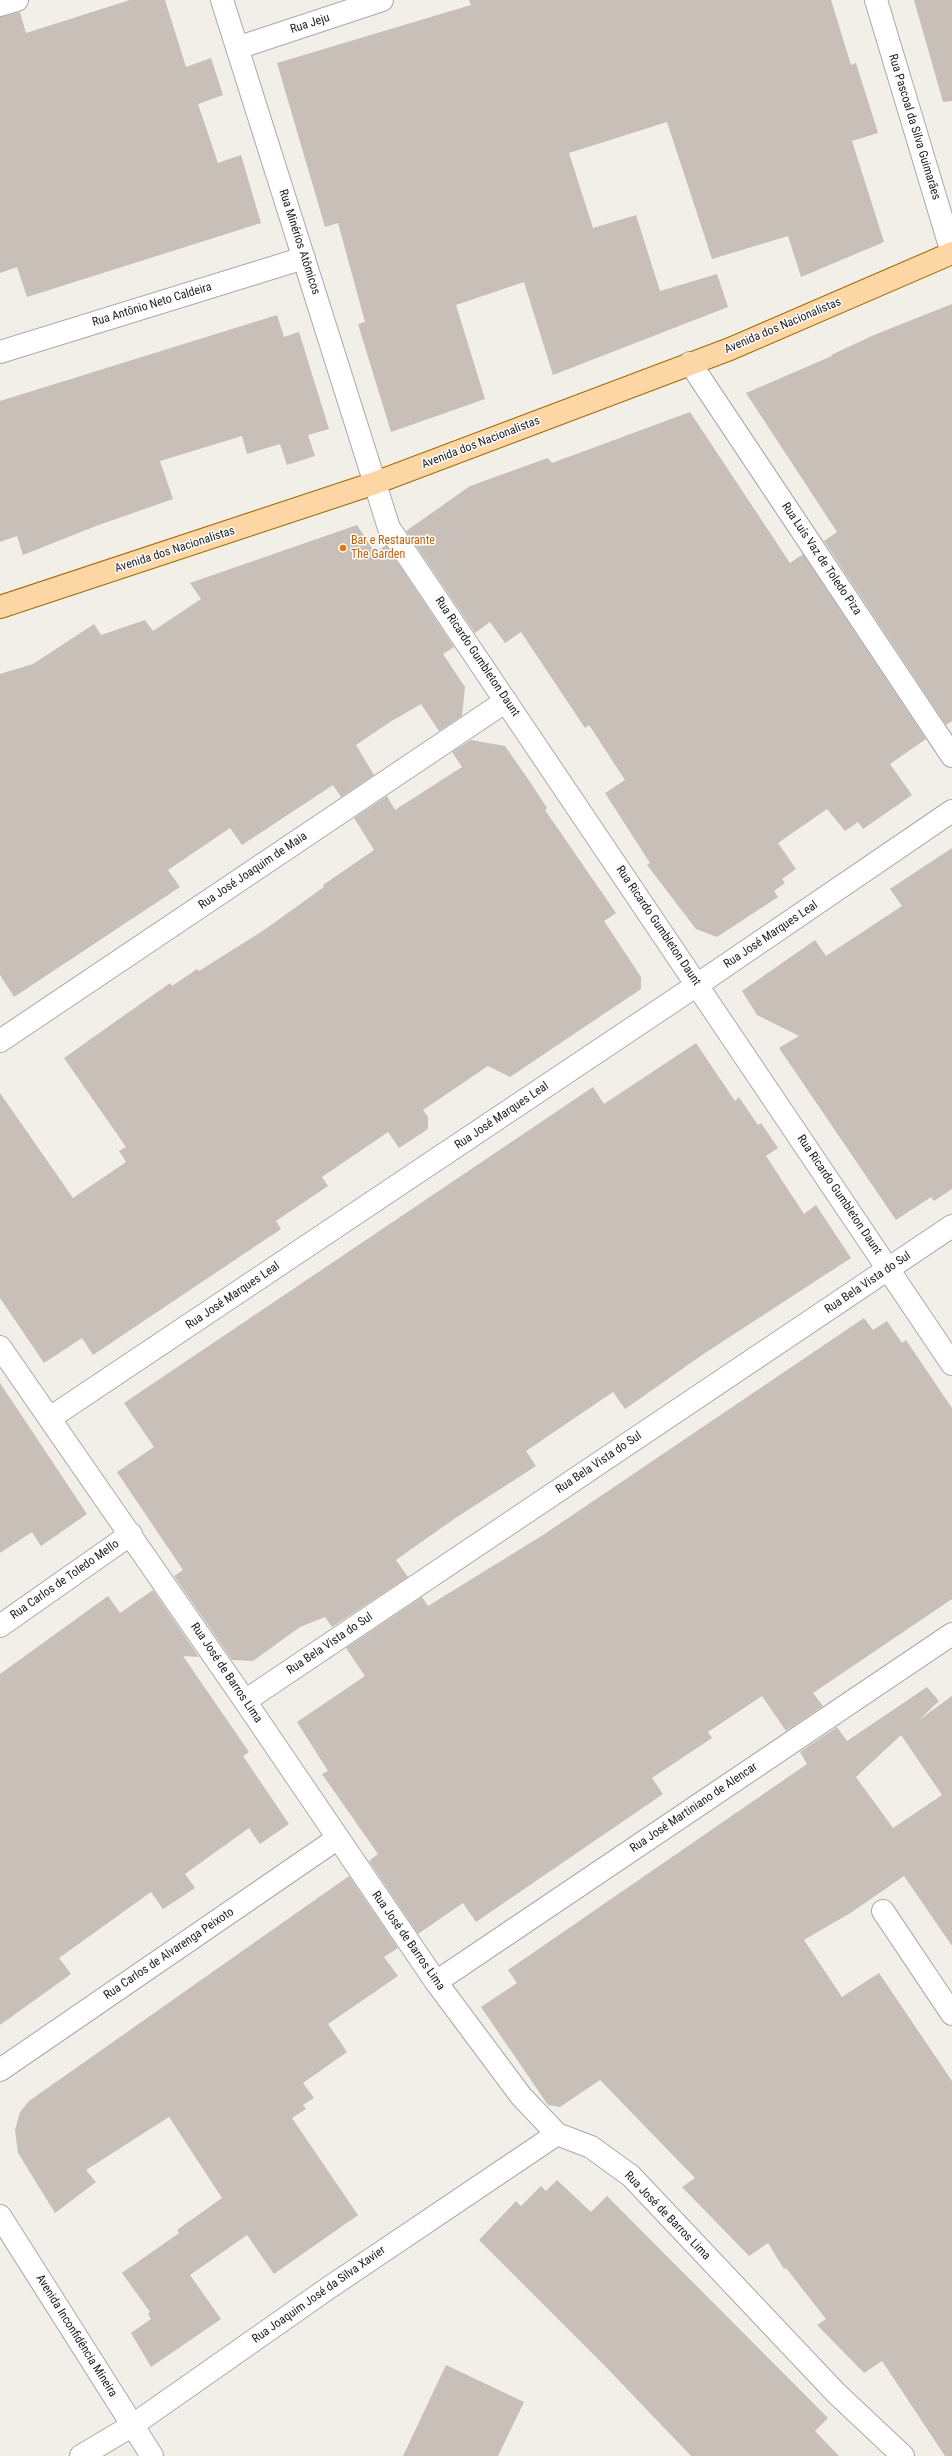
<!DOCTYPE html>
<meta charset="utf-8">
<style>
body{margin:0}
canvas{display:block;background:#f2efe9}
</style>
<canvas width="952" height="2456"></canvas>
<script>
const ctx = document.querySelector('canvas').getContext('2d');
ctx.lineJoin = 'round';
function paint(path, color) {
  ctx.fillStyle = color;
  ctx.fill(path, 'evenodd');
}
function toPath(rows) {
  const path = new Path2D();
  for (const r of rows) {
    path.moveTo(r[0], r[1]);
    for (let i = 2; i < r.length; i += 2) path.lineTo(r[i], r[i + 1]);
  }
  return path;
}
function stroke(path, color, width, dash) {
  ctx.strokeStyle = color;
  ctx.lineWidth = width;
  ctx.lineCap = dash ? 'butt' : 'round';
  ctx.setLineDash(dash || []);
  ctx.stroke(path);
}
function label(font, color, halo, rows, align = 'center') {
  ctx.font = font + ' "Roboto Condensed",sans-serif';
  ctx.lineWidth = 3;
  ctx.setLineDash([]);
  ctx.textBaseline = 'middle';
  ctx.strokeStyle = halo;
  ctx.fillStyle = color;
  for (const [text, x, y, turn = 0] of rows) {
    ctx.save();
    ctx.translate(x, y);
    ctx.rotate((+turn || 0) * Math.PI / 180);
    ctx.textAlign = isNaN(turn) ? turn : align;
    if (halo) ctx.strokeText(text, 0, 0);
    ctx.fillText(text, 0, 0);
    ctx.restore();
  }
}
const building = toPath([
 [130,0,165,0,186,67,211,58,223,95,198,104,218,163,241,155,261,223,27,297,17,267,0,273,0,17,20,12,26,33],
 [469,0,831,0,851,65,856,63,878,133,852,141,884,242,801,277,788,236,712,259,667,122,569,153,593,228,636,215,660,291,717,274,728,307,553,375,524,282,456,305,485,399,391,432,358,324,365,322,338,223,325,227,277,63,471,5],
 [914,0,952,0,952,101,943,102],
 [952,304,952,721,946,725,824,541,837,532,746,393,832,356,831,355,874,335],
 [277,315,284,337,299,332,329,429,308,435,315,456,287,465,280,444,247,454,242,436,160,461,173,499,96,526,23,555,17,536,0,542,0,401],
 [690,412,790,563,803,554,926,739,890,764,912,795,863,829,858,822,845,831,827,809,778,843,796,869,782,879,785,883,774,891,778,897,717,937,696,929,647,865,650,863,605,793,625,780,589,725,585,728,521,632,505,643,490,622,475,633,406,531,470,486,548,458,552,463],
 [357,525,375,553,386,545,454,647,443,654,465,687,462,716,439,731,421,704,390,722,356,745,374,775,341,797,333,785,242,845,230,828,168,870,180,887,14,997,0,975,0,674,33,664,94,624,101,635,145,620,153,631,201,599,190,583],
 [471,740,505,746,530,782,547,808,545,810,616,913,604,921,641,977,641,989,510,1077,488,1066,423,1110,428,1117,428,1129,399,1148,388,1132,322,1177,328,1186,276,1221,281,1229,93,1355,82,1338,44,1363,0,1298,0,1093,73,1198,126,1162,119,1151,126,1147,64,1058,170,983,172,986,197,969,199,971,264,930,324,887,323,885,374,850,354,818,387,796,395,810,462,767,452,752],
 [952,848,952,1189,934,1201,931,1197,896,1220,779,1048,799,1036,757,1015,742,991,815,940,826,956,902,906,890,889],
 [696,1043,735,1101,739,1097,758,1125,761,1123,778,1148,766,1156,804,1214,816,1205,851,1258,705,1353,625,1409,613,1392,526,1451,536,1466,454,1519,396,1560,408,1577,332,1627,325,1617,300,1627,253,1661,232,1660,174,1576,183,1570,117,1472,154,1447,124,1403,593,1087,604,1104],
 [864,1318,873,1330,887,1321,902,1343,906,1340,952,1408,952,1599,813,1693,823,1706,786,1731,762,1696,708,1732,712,1738,652,1778,663,1794,476,1922,463,1903,418,1934,369,1861,378,1854,322,1774,328,1771,297,1722,365,1676,346,1648,422,1597,428,1606,543,1535],
 [0,1383,87,1514,41,1546,32,1532,0,1553],
 [153,1590,199,1657,183,1656,249,1752,243,1756,289,1824,260,1844,249,1828,185,1874,195,1888,163,1909,151,1892,59,1958,71,1974,0,2025,0,1674,108,1596,120,1613],
 [927,1687,939,1701,919,1720,952,1696,952,1946,904,1876,852,1912,804,1940,842,1997,879,1973,952,2081,952,2456,945,2456,882,2361,864,2373,817,2325,826,2319,786,2268,784,2269,768,2243,749,2256,682,2187,695,2178,600,2080,560,2107,548,2105,481,2007,517,1983,508,1970,807,1764,800,1752,837,1727,847,1741],
 [901,1735,942,1795,893,1828,856,1777],
 [349,1876,398,1948,384,1957,398,1976,328,2024,347,2052,303,2083,314,2098,303,2105,306,2109,292,2118,358,2215,274,2274,247,2235,190,2275,221,2319,151,2367,131,2333,151,2319,148,2314,150,2312,122,2273,179,2233,177,2230,222,2198,169,2117,86,2170,96,2182,55,2213,18,2153,15,2130,20,2112,29,2101],
 [557,2180,591,2212,607,2196,828,2418,815,2431,839,2456,691,2456,606,2367,479,2240,516,2201,521,2206,541,2186,546,2191],
 [446,2365,524,2402,498,2456,403,2456]
]);
const minor = toPath([
 [222,0,389,528,952,1364],
 [876,0,952,253],
 [0,5,17,0],
 [237,48,382,0],
 [0,352,304,258],
 [690,363,952,756],
 [0,1041,506,701],
 [0,1347,245,1701,436,1982,521,2096,557,2134,591,2147,631,2176,836,2393,903,2456],
 [50,1418,697,985,952,811],
 [0,1626,131,1534],
 [245,1701,952,1226],
 [883,1911,952,2014],
 [436,1982,952,1634],
 [0,2070,338,1838],
 [0,2216,152,2456],
 [81,2456,133,2425,327,2289,557,2134]
]);
const major = toPath([
 [0,607,375,483,730,349,952,253]
]);
const markers = [
 [343,548,4,"#e8710a"]
];
const streetNames = [
 ["Rua Jeju",310,24,-18],
 ["Rua Pascoal da Silva Guimarães",914,127,73],
 ["Rua Minérios Atômicos",299,242,72],
 ["Rua Antônio Neto Caldeira",152,305,-17],
 ["Avenida dos Nacionalistas",783,326,-23],
 ["Avenida dos Nacionalistas",481,443,-21],
 ["Avenida dos Nacionalistas",175,550,-18],
 ["Rua Luís Vaz de Toledo Piza",821,559,56],
 ["Rua Ricardo Gumbleton Daunt",477,657,56],
 ["Rua José Joaquim de Maia",253,871,-34],
 ["Rua Ricardo Gumbleton Daunt",658,926,56],
 ["Rua José Marques Leal",771,935,-34],
 ["Rua José Marques Leal",502,1116,-34],
 ["Rua Ricardo Gumbleton Daunt",839,1195,56],
 ["Rua Bela Vista do Sul",868,1283,-34],
 ["Rua José Marques Leal",233,1296,-34],
 ["Rua Bela Vista do Sul",599,1463,-34],
 ["Rua Carlos de Toledo Mello",65,1580,-35],
 ["Rua Bela Vista do Sul",330,1644,-34],
 ["Rua José de Barros Lima",226,1673,56],
 ["Rua José Martiniano de Alencar",694,1808,-34],
 ["Rua José de Barros Lima",408,1941,55],
 ["Rua Carlos de Alvarenga Peixoto",169,1954,-34],
 ["Rua José de Barros Lima",667,2216,46],
 ["Rua Joaquim José da Silva Xavier",319,2295,-35],
 ["Avenida Inconfidência Mineira",76,2336,58]
];
const foodNames = [
 ["Bar e Restaurante",351,541],
 ["The Garden",351,555]
];
paint(building, '#c7bfb8');
stroke(minor, '#a9a9a9', 24);
stroke(major, '#a06b00', 24);
stroke(minor, '#fff', 22);
stroke(major, '#fcd6a4', 22);
for (const [x, y, r, color] of markers) {
  const dot = new Path2D();
  dot.arc(x, y, r, 0, 2 * Math.PI);
  ctx.fillStyle = color;
  ctx.fill(dot);
  stroke(dot, '#fff', 1.5);
}
label('12px', '#222', '#fff', streetNames);
label('12px', '#c56008', '#fff', foodNames, 'left');
</script>
